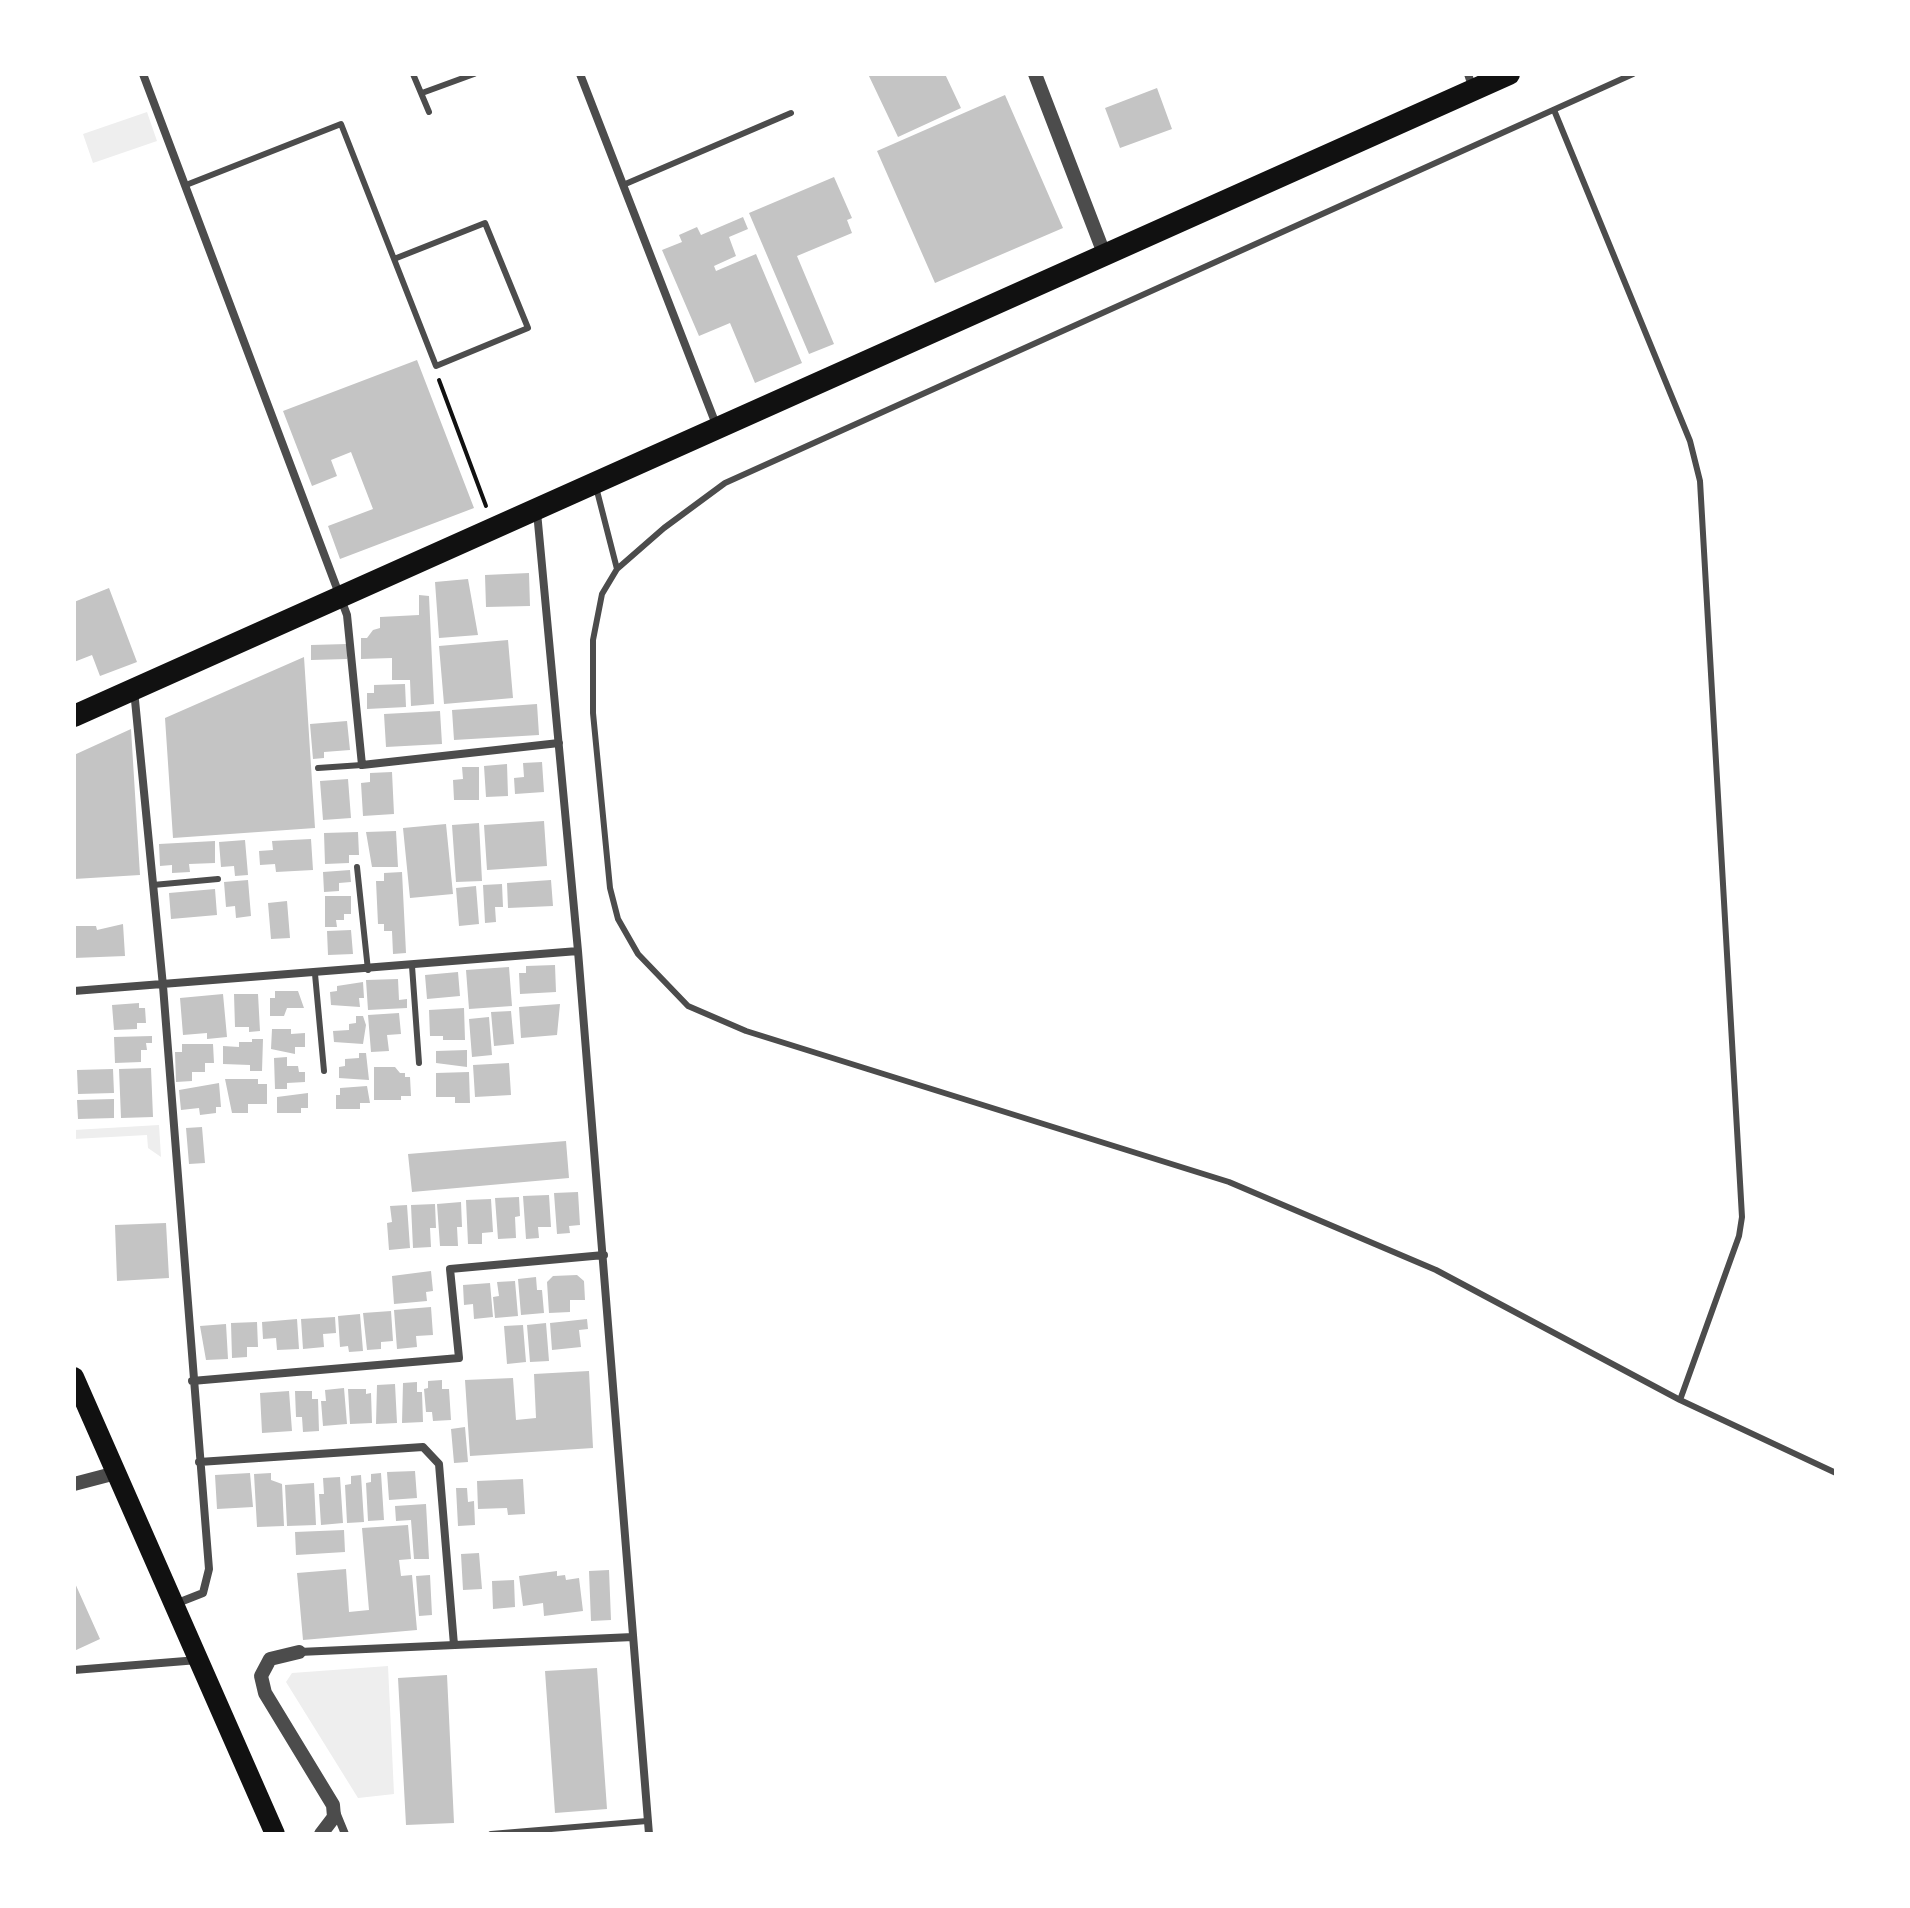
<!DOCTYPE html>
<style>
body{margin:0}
#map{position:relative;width:1910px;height:1908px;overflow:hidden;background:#fff;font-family:"Exo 2",sans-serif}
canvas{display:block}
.frame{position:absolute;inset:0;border:76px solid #fff;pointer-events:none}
</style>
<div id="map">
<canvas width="1910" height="1908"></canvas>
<div class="frame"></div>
</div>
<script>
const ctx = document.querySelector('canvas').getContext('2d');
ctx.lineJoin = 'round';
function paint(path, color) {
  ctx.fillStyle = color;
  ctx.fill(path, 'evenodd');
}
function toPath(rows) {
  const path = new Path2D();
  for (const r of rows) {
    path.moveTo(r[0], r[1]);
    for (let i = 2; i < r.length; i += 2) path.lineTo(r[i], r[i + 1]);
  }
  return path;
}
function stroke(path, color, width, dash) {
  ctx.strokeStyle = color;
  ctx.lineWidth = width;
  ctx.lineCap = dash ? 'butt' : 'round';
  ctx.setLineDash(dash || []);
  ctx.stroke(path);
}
const green = toPath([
 [147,112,157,141,93,163,83,134],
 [159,1125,161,1157,148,1148,147,1135,74,1139,74,1130],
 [388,1666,394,1794,358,1798,286,1682,292,1673]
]);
const building = toPath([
 [868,74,945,74,961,108,898,137],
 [1157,88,1172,129,1120,148,1105,108],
 [1005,95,1063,228,935,283,877,151],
 [834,177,852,218,847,220,852,233,797,256,834,344,809,354,749,213],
 [743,217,748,229,729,237,736,256,714,266,716,271,756,254,802,363,755,383,730,323,699,336,662,250,682,242,679,235,697,227,701,235],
 [417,360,474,508,340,559,328,526,373,509,351,452,331,460,337,476,312,486,283,411],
 [529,573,530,606,486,607,485,575],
 [468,579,478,635,439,638,435,582],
 [109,588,137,662,100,676,92,655,74,662,74,602],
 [419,595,429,596,434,704,411,706,410,680,392,680,392,658,361,659,361,638,367,638,373,630,380,628,380,617,419,615],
 [508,640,513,698,444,704,439,646],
 [347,644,347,659,311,660,311,645],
 [304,657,315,828,173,838,165,718],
 [405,684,406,707,367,709,367,693,374,693,374,685],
 [537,704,539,735,454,740,452,710],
 [440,711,442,744,386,747,384,714],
 [347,721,350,750,324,752,324,758,313,759,310,724],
 [131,729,140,875,74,879,74,755],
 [542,762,544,792,515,794,514,778,524,777,523,763],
 [507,764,508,796,486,797,484,766],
 [462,767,479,767,479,800,454,800,453,780,463,779],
 [392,772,394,814,363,816,361,783,370,782,370,773],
 [348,779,351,818,323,820,320,781],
 [544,821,547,866,487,870,484,825],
 [479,823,482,881,456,882,452,825],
 [446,824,453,894,410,898,403,828],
 [396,831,398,867,372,867,366,832],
 [358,832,359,855,349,855,349,863,325,864,324,833],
 [311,839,313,870,276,872,275,864,260,865,259,851,273,850,272,841],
 [245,840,248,875,235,876,234,866,221,867,219,842],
 [215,841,215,863,189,864,190,872,172,873,172,865,160,866,159,844],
 [350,870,351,882,339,883,339,891,324,892,323,872],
 [402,872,406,953,393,954,392,931,384,931,384,924,378,924,376,881,384,881,384,873],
 [248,880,251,916,236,918,235,906,226,907,224,882],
 [551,880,553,906,508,908,507,883],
 [502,884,503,907,495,907,496,922,485,923,483,885],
 [476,886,479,924,459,926,456,888],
 [215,889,217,915,171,919,169,893],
 [325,896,351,896,351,914,344,914,344,920,336,920,337,927,325,927],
 [287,901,290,938,271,939,268,903],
 [123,924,125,956,74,958,76,926,96,926,97,930],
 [351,930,353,954,328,955,327,931],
 [555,965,556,992,520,994,519,973,526,973,526,966],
 [509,967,512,1006,469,1009,466,970],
 [458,972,460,996,427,999,425,975],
 [398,979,399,1000,407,999,407,1008,368,1010,366,980],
 [363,982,364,998,359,998,360,1007,331,1005,330,992,337,991,337,986],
 [275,991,298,991,304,1008,287,1008,284,1016,270,1016,270,998,275,998],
 [223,994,227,1037,207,1039,207,1033,183,1035,180,998],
 [234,994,258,994,260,1031,249,1032,249,1027,235,1027],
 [139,1003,139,1008,145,1008,146,1023,137,1023,137,1029,114,1030,112,1005],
 [560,1004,557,1035,521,1038,519,1007],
 [464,1008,465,1040,443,1040,443,1036,430,1036,429,1010],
 [511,1011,514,1044,494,1046,491,1012],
 [399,1013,401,1034,387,1035,389,1051,371,1052,368,1015],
 [356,1016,363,1016,366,1025,363,1044,334,1042,333,1031,349,1030,349,1024,356,1023],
 [489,1017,492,1055,472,1057,469,1019],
 [272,1029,291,1029,291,1034,305,1033,305,1047,295,1047,295,1054,271,1049],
 [152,1036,152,1043,146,1043,147,1050,141,1050,141,1062,115,1063,114,1037],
 [252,1039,263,1039,262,1071,250,1071,250,1065,223,1064,223,1046,239,1047,239,1042,252,1042],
 [182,1044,213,1044,214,1063,205,1063,205,1072,192,1072,192,1081,176,1082,175,1052,182,1052],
 [467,1050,467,1067,436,1063,436,1051],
 [359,1053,366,1053,369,1080,339,1078,339,1067,345,1066,345,1059,359,1058],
 [287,1057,287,1066,298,1066,299,1072,305,1072,305,1082,287,1083,287,1089,275,1089,274,1058],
 [509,1063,511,1095,475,1097,473,1065],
 [374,1067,395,1067,400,1073,405,1073,405,1077,410,1077,411,1096,401,1096,401,1100,374,1100],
 [151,1068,153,1117,121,1118,119,1069],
 [113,1069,114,1093,78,1094,77,1070],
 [469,1072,470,1103,455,1103,455,1097,436,1097,436,1073],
 [225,1079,258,1079,258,1084,267,1084,267,1104,248,1104,248,1113,232,1113],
 [219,1083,221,1107,216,1107,216,1113,200,1115,199,1108,181,1110,179,1090],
 [367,1086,370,1103,360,1103,360,1109,336,1109,336,1095,340,1095,340,1088],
 [308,1093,308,1108,301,1108,301,1113,277,1113,277,1097],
 [114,1099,114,1118,78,1119,77,1100],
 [202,1127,205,1163,189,1164,186,1128],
 [566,1141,569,1178,412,1192,408,1154],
 [578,1192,580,1225,569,1226,570,1233,557,1234,554,1193],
 [549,1195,551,1227,538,1227,539,1238,526,1239,523,1196],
 [519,1197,520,1216,515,1217,516,1238,498,1239,495,1198],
 [491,1199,493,1232,482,1233,482,1244,468,1244,466,1200],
 [461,1202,462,1227,457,1227,458,1246,440,1246,437,1204],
 [435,1204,436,1228,430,1228,431,1247,413,1248,411,1205],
 [407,1205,410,1248,389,1250,387,1223,392,1222,390,1206],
 [166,1223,169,1278,117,1281,115,1225],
 [431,1271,433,1291,426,1292,427,1301,394,1304,392,1276],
 [577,1275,584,1281,585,1300,570,1300,570,1312,549,1313,547,1282,553,1276],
 [536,1277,537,1290,542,1290,544,1313,521,1315,518,1279],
 [515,1281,518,1316,495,1318,493,1297,499,1296,497,1282],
 [490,1283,493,1317,474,1319,473,1304,464,1305,463,1285],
 [431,1307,433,1335,416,1336,417,1347,397,1349,394,1310],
 [391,1311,393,1341,381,1342,381,1349,367,1350,363,1313],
 [360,1314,363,1351,349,1352,348,1346,340,1347,338,1316],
 [335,1317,336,1333,323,1334,324,1347,303,1349,301,1319],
 [297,1319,299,1349,277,1350,276,1338,263,1339,262,1322],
 [587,1319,588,1329,579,1330,581,1347,552,1350,550,1323],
 [257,1322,258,1347,247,1347,247,1357,232,1358,231,1323],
 [546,1323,549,1361,530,1362,527,1325],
 [226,1324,228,1359,206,1360,200,1326],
 [523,1325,526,1362,507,1364,504,1326],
 [589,1371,593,1448,470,1456,465,1380,513,1378,516,1420,536,1418,534,1374],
 [442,1380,442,1389,449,1389,451,1420,433,1421,432,1412,426,1412,424,1389,428,1388,428,1381],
 [417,1382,417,1392,422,1392,423,1422,402,1423,403,1383],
 [395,1384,397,1423,376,1424,377,1385],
 [344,1388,347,1424,323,1426,321,1401,326,1401,325,1390],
 [348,1389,366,1389,366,1394,371,1393,372,1423,350,1424],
 [289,1391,292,1431,262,1433,260,1393],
 [295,1391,312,1391,312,1399,318,1399,319,1431,303,1432,302,1417,296,1417],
 [465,1427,468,1462,454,1463,451,1429],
 [415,1471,417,1498,389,1500,387,1472],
 [250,1473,253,1507,217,1509,215,1475],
 [271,1473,271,1480,282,1484,284,1526,257,1527,254,1474],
 [381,1473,384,1520,368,1521,366,1483,371,1482,371,1474],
 [361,1475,364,1522,347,1523,345,1485,351,1484,351,1476],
 [340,1477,343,1523,321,1525,319,1494,324,1494,323,1478],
 [523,1479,525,1514,508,1515,507,1508,478,1509,477,1481],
 [314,1483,316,1525,287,1526,285,1485],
 [456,1488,467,1488,468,1502,474,1501,475,1525,458,1526],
 [426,1504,429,1559,414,1559,411,1520,396,1521,395,1506],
 [408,1525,411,1559,399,1560,401,1576,412,1575,417,1630,303,1640,297,1573,346,1569,349,1612,369,1610,362,1528],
 [344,1530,345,1552,296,1555,295,1532],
 [479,1553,482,1589,463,1590,461,1554],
 [609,1570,611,1620,591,1621,589,1571],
 [557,1571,557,1576,565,1575,566,1580,579,1578,583,1611,544,1616,543,1603,523,1606,519,1576],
 [430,1575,432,1615,419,1616,416,1576],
 [514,1580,515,1607,493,1609,492,1581],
 [74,1581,100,1639,74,1651],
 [597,1668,607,1809,555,1813,545,1671],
 [447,1675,454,1823,406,1825,398,1678]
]);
const path = toPath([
 [439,380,486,506]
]);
const service = toPath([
 [413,74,429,112],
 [1633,74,725,483,664,528,617,569,602,594,593,640,593,713,610,888,618,919,638,954,688,1006,746,1031,1229,1182,1436,1270,1680,1400,1836,1473],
 [422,93,474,74],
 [1554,110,1690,441,1700,481,1742,1217,1739,1236,1680,1400],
 [186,185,341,124,436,366,528,328,485,223,394,259],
 [623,185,791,113],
 [596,487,617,569],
 [318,768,362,765],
 [357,867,368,970],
 [153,885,218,879],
 [412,966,419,1063],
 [315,974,324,1071],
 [491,1834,647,1821]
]);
const minor = toPath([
 [143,74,347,615,362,765,559,743],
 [580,74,717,427],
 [1468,74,1473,89],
 [537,512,578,951,649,1834],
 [134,690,163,986,209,1569,203,1593,175,1604],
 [74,991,578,951],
 [192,1381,459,1358,450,1269,604,1255],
 [199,1462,423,1447,439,1464,454,1645],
 [299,1652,633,1637],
 [74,1670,198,1660],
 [336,1812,345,1834]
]);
const tertiary = toPath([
 [1035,74,1105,256],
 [74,1484,116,1473],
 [299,1652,270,1659,261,1676,265,1693,333,1805,334,1817,321,1834]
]);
const primary = toPath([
 [74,1377,275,1834]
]);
const trunk = toPath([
 [74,716,1509,74]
]);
paint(green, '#eee');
paint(building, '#c4c4c4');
stroke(path, '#111', 4);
stroke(service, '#4c4c4c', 6);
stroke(minor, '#4c4c4c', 8);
stroke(tertiary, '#4c4c4c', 14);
stroke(primary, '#111', 20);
stroke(trunk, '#111', 22);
</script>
